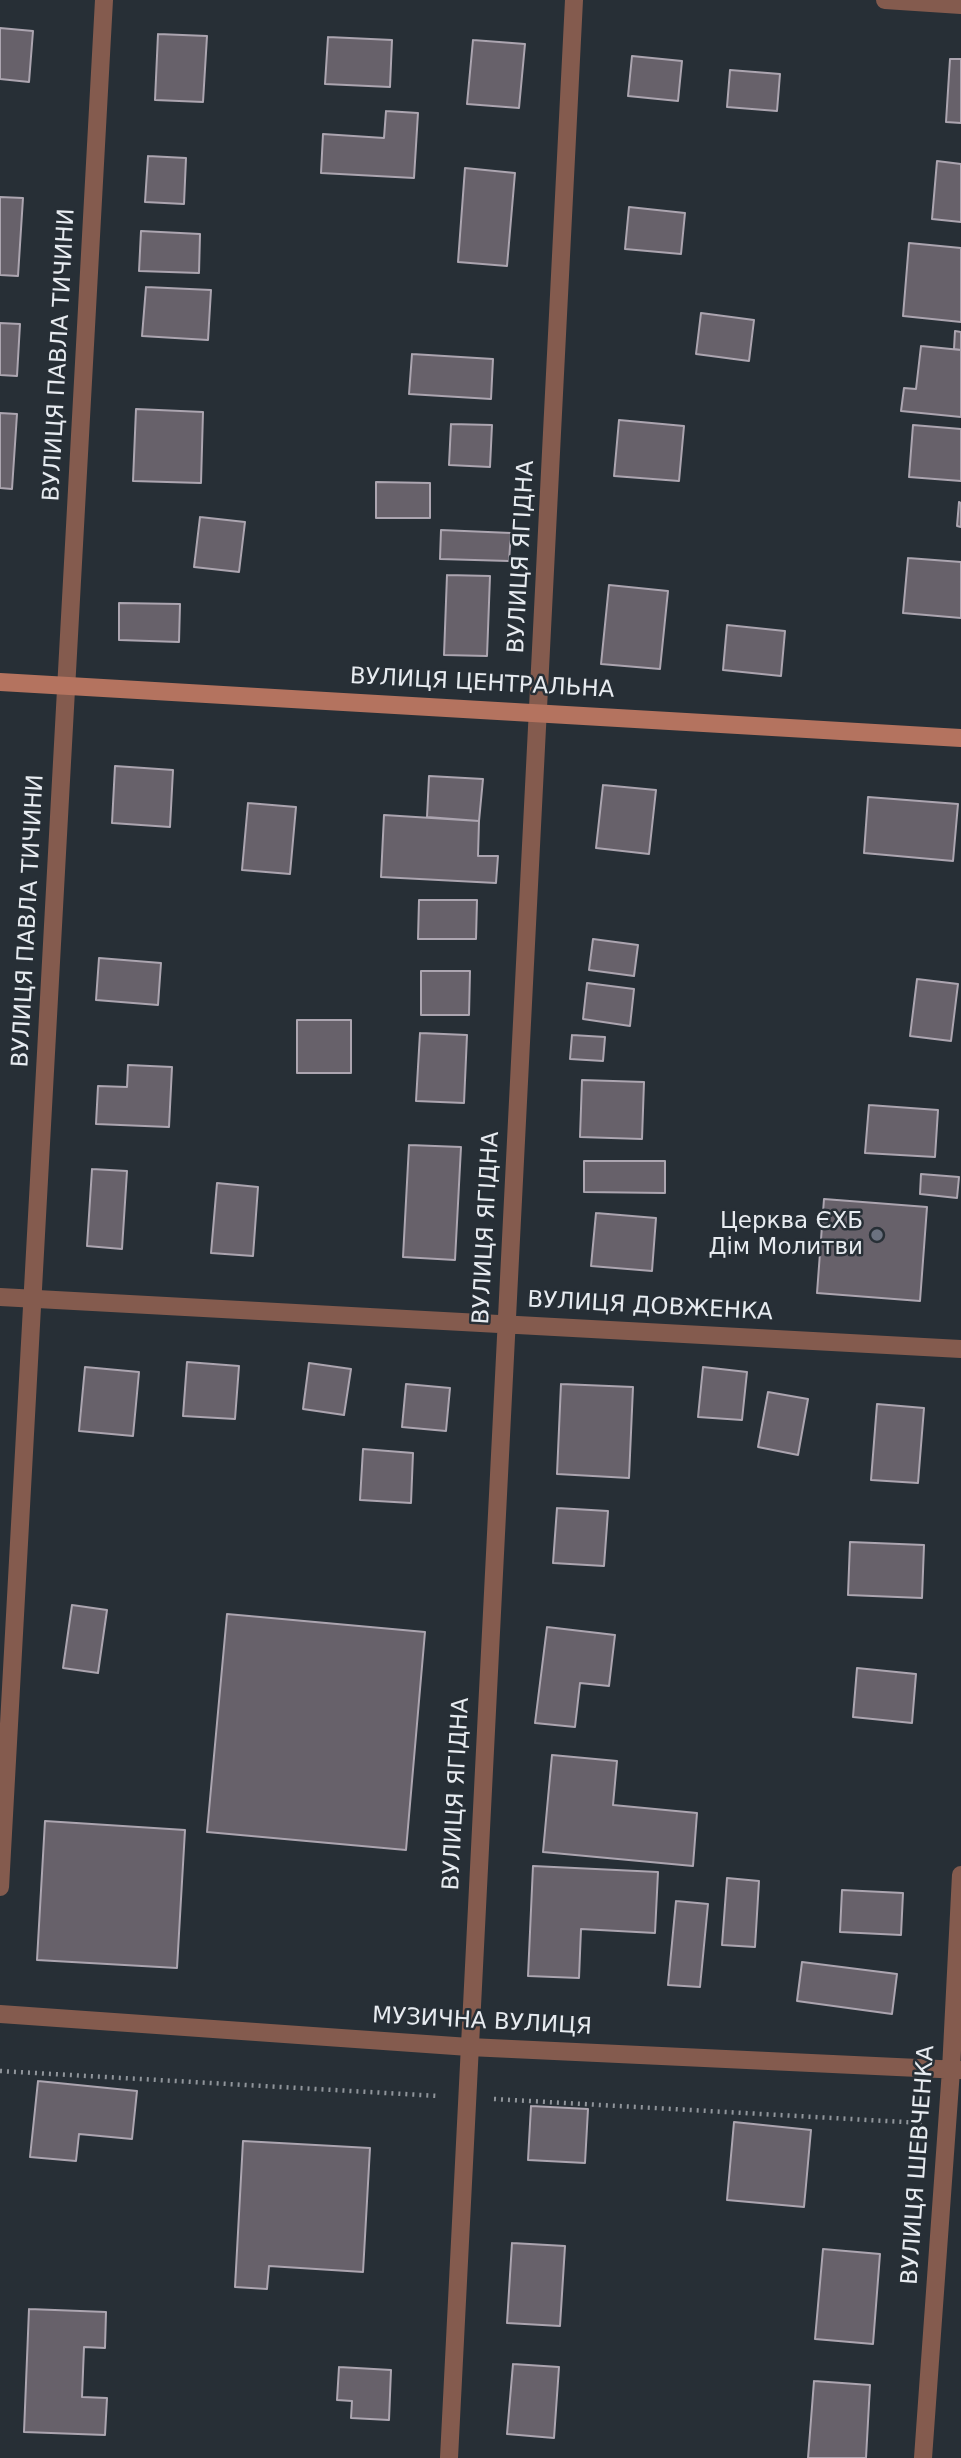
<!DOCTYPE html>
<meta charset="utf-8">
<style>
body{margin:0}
canvas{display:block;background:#272f36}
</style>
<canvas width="961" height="2458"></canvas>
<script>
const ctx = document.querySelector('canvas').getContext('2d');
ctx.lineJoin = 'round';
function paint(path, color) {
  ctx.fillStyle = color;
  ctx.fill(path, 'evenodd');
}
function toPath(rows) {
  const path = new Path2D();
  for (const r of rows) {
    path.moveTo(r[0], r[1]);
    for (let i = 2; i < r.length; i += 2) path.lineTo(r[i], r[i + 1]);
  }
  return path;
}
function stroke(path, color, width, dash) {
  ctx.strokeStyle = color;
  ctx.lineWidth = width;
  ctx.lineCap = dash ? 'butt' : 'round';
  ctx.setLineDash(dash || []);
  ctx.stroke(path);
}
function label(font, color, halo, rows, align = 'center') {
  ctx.font = font + ' "DejaVu Sans",sans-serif';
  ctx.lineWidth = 5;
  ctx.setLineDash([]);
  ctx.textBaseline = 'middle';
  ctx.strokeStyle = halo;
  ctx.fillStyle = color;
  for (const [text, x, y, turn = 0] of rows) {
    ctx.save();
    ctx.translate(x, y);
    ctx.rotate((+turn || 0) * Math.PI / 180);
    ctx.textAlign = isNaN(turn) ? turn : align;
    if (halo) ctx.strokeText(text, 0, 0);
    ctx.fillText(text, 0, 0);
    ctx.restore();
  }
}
const building = toPath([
 [0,28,33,31,29,82,0,79,0,28],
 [158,34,207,36,203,102,155,100,158,34],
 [328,37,392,40,390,87,325,84,328,37],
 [473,40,525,44,519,108,467,104,473,40],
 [632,56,682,61,678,101,628,96,632,56],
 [950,59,961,59,961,123,946,122,950,59],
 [730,70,780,74,777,111,727,107,730,70],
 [386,111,418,113,414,178,321,173,323,134,384,138,386,111],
 [148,156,186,158,184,204,145,202,148,156],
 [937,161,961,164,961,222,932,219,937,161],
 [465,168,515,173,507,266,458,262,465,168],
 [0,197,23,198,18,276,0,275,0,197],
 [629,207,685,213,681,254,625,249,629,207],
 [141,231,200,234,199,273,139,271,141,231],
 [909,243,961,248,961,322,903,316,909,243],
 [146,287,211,290,208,340,142,336,146,287],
 [701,313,754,320,749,361,696,354,701,313],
 [0,323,20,324,17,376,0,375,0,323],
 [955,331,961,332,961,350,954,349,955,331],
 [921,346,961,350,961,417,901,411,904,388,916,389,921,346],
 [412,354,493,359,491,399,409,394,412,354],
 [136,409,203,412,201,483,133,481,136,409],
 [0,413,17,414,12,489,0,488,0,413],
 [619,420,684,426,679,481,614,476,619,420],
 [451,424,492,425,490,467,449,465,451,424],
 [913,425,961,429,961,481,909,477,913,425],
 [376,482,430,483,430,518,376,518,376,482],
 [959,502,961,503,961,527,957,526,959,502],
 [200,517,245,522,239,572,194,567,200,517],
 [441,530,511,533,509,561,440,559,441,530],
 [908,558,961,562,961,618,903,613,908,558],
 [447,575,490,576,487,656,444,655,447,575],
 [609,585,668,591,660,669,601,664,609,585],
 [119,603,180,604,179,642,119,640,119,603],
 [727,625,785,631,781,676,723,670,727,625],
 [115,766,173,770,170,827,112,823,115,766],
 [429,776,483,779,479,821,427,817,429,776],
 [603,785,656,790,649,854,596,848,603,785],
 [868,797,958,804,953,861,864,853,868,797],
 [248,803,296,807,290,874,242,870,248,803],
 [384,815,479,821,478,856,498,856,496,883,381,877,384,815],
 [419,900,477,900,476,939,418,939,419,900],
 [593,939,638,945,634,976,589,970,593,939],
 [99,958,161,963,158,1005,96,1000,99,958],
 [421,971,470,971,469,1015,421,1015,421,971],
 [917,979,958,984,951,1041,910,1036,917,979],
 [587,983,634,989,630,1026,583,1019,587,983],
 [297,1020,351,1020,351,1073,297,1073,297,1020],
 [420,1033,467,1035,464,1103,416,1101,420,1033],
 [572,1035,605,1037,603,1061,570,1059,572,1035],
 [128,1065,172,1067,169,1127,96,1124,98,1086,127,1087,128,1065],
 [582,1080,644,1082,642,1139,580,1137,582,1080],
 [869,1105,938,1110,935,1157,865,1153,869,1105],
 [409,1145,461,1147,455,1260,403,1257,409,1145],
 [584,1161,665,1161,665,1193,584,1192,584,1161],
 [92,1169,127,1171,122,1249,87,1246,92,1169],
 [921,1174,959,1177,957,1198,920,1194,921,1174],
 [217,1183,258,1187,253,1256,211,1253,217,1183],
 [824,1199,927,1207,920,1301,817,1293,824,1199],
 [596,1213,656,1218,652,1271,591,1266,596,1213],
 [187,1362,239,1366,235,1419,183,1416,187,1362],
 [309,1363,351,1369,344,1415,303,1409,309,1363],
 [85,1367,139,1372,133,1436,79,1431,85,1367],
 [703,1367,747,1372,742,1420,698,1417,703,1367],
 [406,1384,450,1388,446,1431,402,1427,406,1384],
 [561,1384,633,1387,629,1478,557,1474,561,1384],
 [768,1392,808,1399,798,1455,758,1447,768,1392],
 [877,1404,924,1408,918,1483,871,1480,877,1404],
 [363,1449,413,1453,411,1503,360,1500,363,1449],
 [557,1508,608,1511,604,1566,553,1563,557,1508],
 [850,1542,924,1545,922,1598,848,1595,850,1542],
 [72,1605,107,1610,98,1673,63,1668,72,1605],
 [227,1614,425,1632,406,1850,207,1832,227,1614],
 [547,1627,615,1635,609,1686,580,1683,575,1727,535,1723,547,1627],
 [857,1668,916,1674,912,1723,853,1717,857,1668],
 [552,1755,617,1761,613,1805,697,1813,693,1866,543,1852,552,1755],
 [45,1821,185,1830,177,1968,37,1960,45,1821],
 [533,1866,658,1872,655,1933,581,1929,579,1978,528,1976,533,1866],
 [727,1878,759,1881,755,1947,722,1945,727,1878],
 [842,1890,903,1893,901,1935,840,1932,842,1890],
 [676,1901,708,1904,700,1987,668,1985,676,1901],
 [802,1962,897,1974,892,2014,797,2001,802,1962],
 [38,2081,137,2091,132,2139,79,2134,76,2161,30,2157,38,2081],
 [531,2106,588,2109,585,2163,528,2160,531,2106],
 [734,2122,811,2130,804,2207,727,2200,734,2122],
 [243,2141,370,2148,363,2272,269,2266,267,2289,235,2287,243,2141],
 [512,2243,565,2246,560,2326,507,2323,512,2243],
 [823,2249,880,2254,873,2344,815,2339,823,2249],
 [29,2309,106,2312,105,2348,84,2347,82,2397,107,2398,105,2435,24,2432,29,2309],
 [513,2364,559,2367,554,2438,507,2434,513,2364],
 [339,2367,391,2370,389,2420,351,2418,352,2401,337,2400,339,2367],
 [814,2381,870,2385,866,2458,808,2458,814,2381]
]);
const path = toPath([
 [0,2071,439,2096],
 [494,2099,922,2123]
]);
const minor = toPath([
 [885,0,961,5],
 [0,1297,961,1349],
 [0,1887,104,0],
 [0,2014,469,2047,961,2070],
 [449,2458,574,0],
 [923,2458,951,2070,961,1875]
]);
const secondary = toPath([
 [0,682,961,738]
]);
const markers = [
 [877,1235,7,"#6b7280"]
];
const streetNames = [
 ["ВУЛИЦЯ ПАВЛА ТИЧИНИ",60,355,-87],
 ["ВУЛИЦЯ ЯГІДНА",522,557,-87],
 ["ВУЛИЦЯ ЦЕНТРАЛЬНА",482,684,3],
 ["ВУЛИЦЯ ПАВЛА ТИЧИНИ",29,921,-87],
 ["ВУЛИЦЯ ЯГІДНА",487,1228,-87],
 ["ВУЛИЦЯ ДОВЖЕНКА",650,1307,3],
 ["ВУЛИЦЯ ЯГІДНА",457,1794,-87],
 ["МУЗИЧНА ВУЛИЦЯ",482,2022,3],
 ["ВУЛИЦЯ ШЕВЧЕНКА",919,2165,-86]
];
const poiNames = [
 ["Церква ЄХБ",863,1222],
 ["Дім Молитви",863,1248]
];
paint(building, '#67616a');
stroke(building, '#aca5b0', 2);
stroke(path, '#90959b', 4.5, [2, 5]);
stroke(minor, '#845b4e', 18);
stroke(secondary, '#b4735f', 18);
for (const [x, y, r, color] of markers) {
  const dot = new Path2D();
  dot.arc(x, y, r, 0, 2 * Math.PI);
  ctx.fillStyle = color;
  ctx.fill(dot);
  stroke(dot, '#272f36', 2.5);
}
label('23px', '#e7ebf0', '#272f36', streetNames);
label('23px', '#e7ebf0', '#272f36', poiNames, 'right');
</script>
